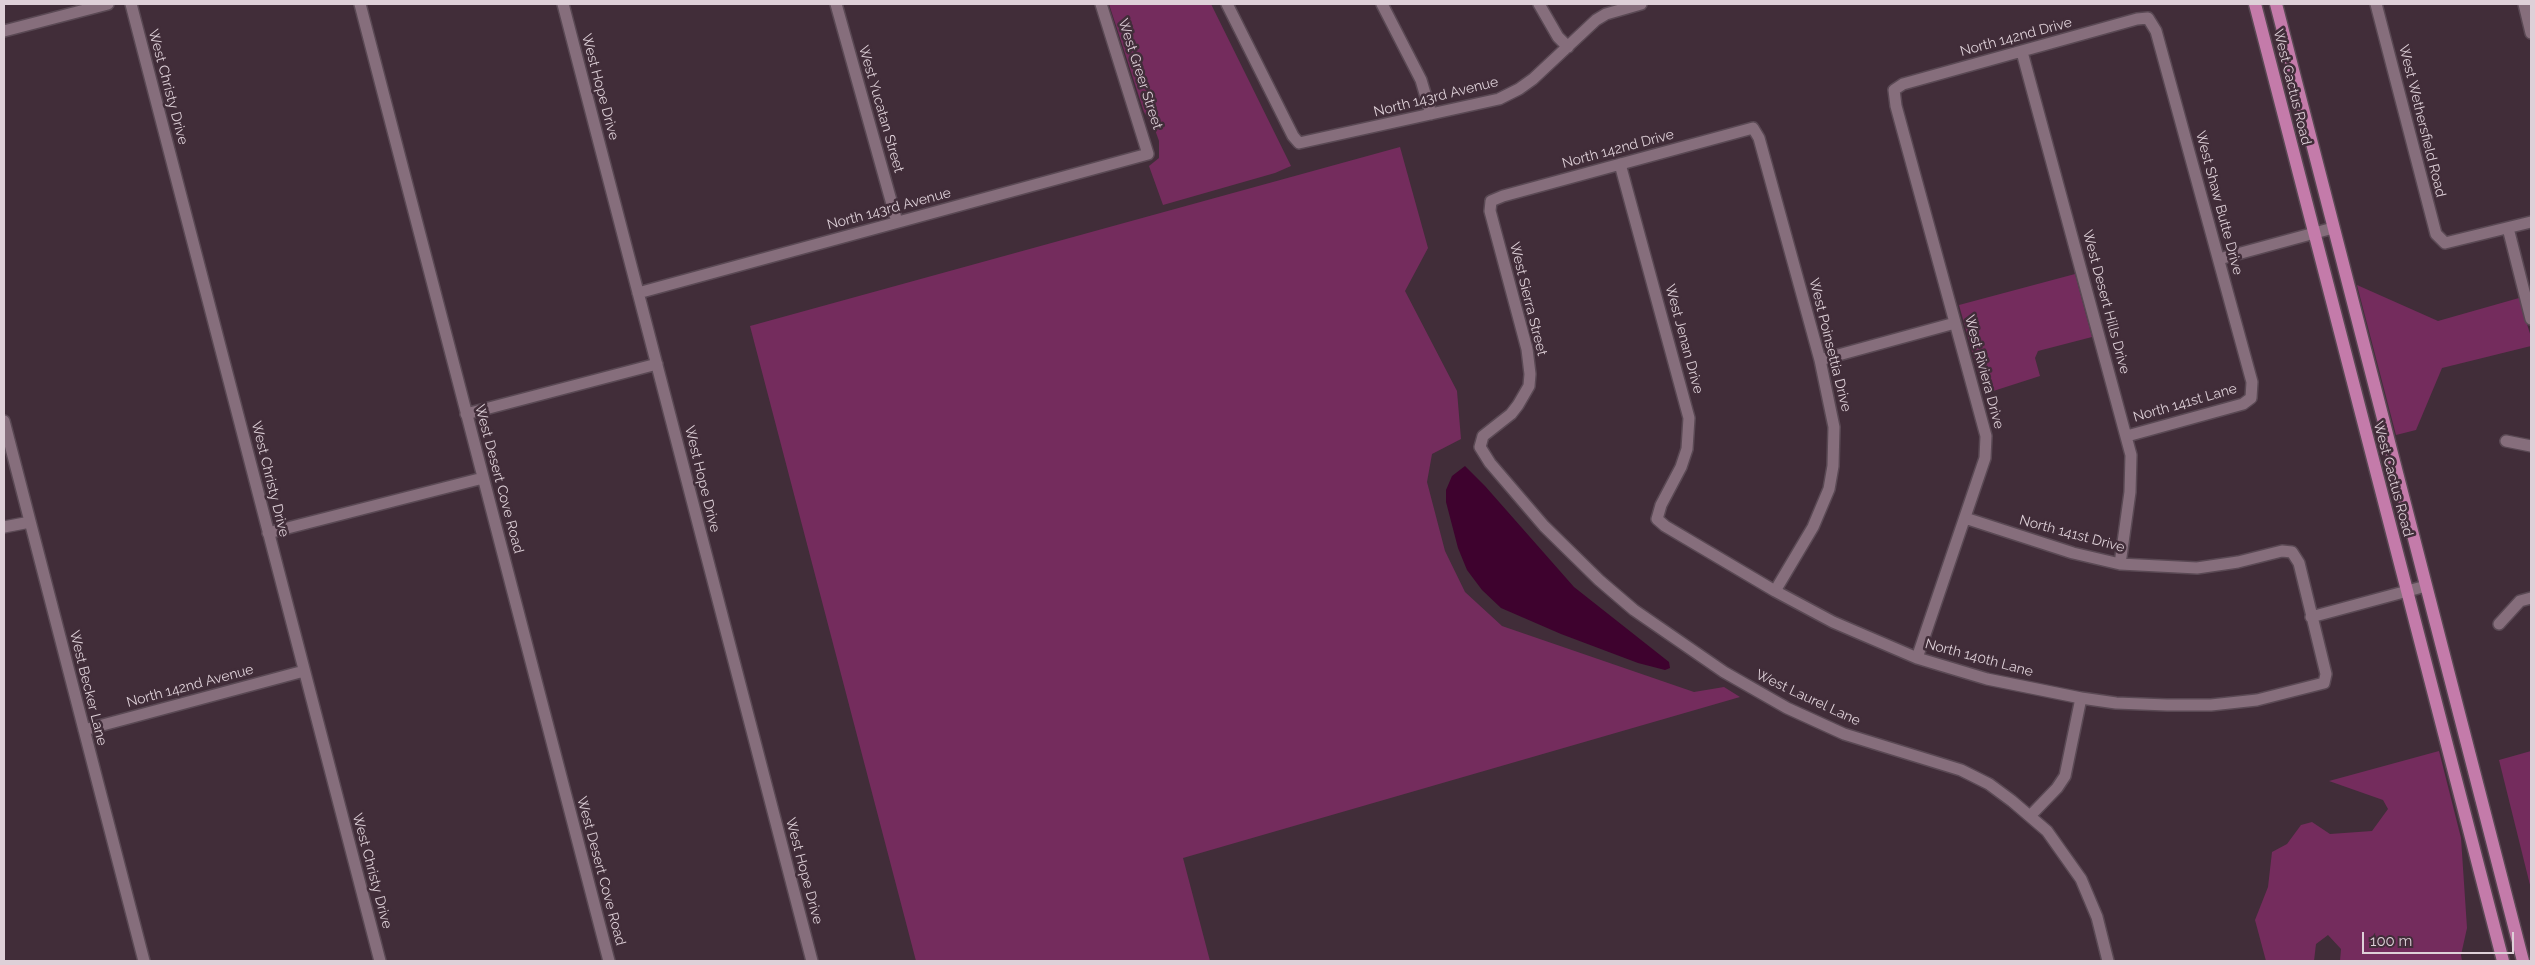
<!DOCTYPE html>
<style>
body{margin:0}
#map{position:relative;width:2535px;height:965px;overflow:hidden;background:#412d39;font-family:Raleway,sans-serif}
canvas{display:block}
.frame{position:absolute;inset:0;border:5px solid #ded0d8;pointer-events:none}
.scale{position:absolute;left:2362px;top:932px;width:152px;height:22px;box-sizing:border-box;border:2px solid #ded0d8;border-top:0;padding-left:6px;font-size:15px;line-height:18px;white-space:nowrap;color:#ded0d8;-webkit-text-stroke:4px #412d39;paint-order:stroke}
</style>
<div id="map">
<canvas width="2535" height="965"></canvas>
<div class="frame"></div>
<div class="scale">100 m</div>
</div>
<script>
const ctx = document.querySelector('canvas').getContext('2d');
ctx.lineJoin = 'round';
function paint(path, color) {
  ctx.fillStyle = color;
  ctx.fill(path, 'evenodd');
}
function toPath(rows) {
  const path = new Path2D();
  for (const r of rows) {
    path.moveTo(r[0], r[1]);
    for (let i = 2; i < r.length; i += 2) path.lineTo(r[i], r[i + 1]);
  }
  return path;
}
function stroke(path, color, width, dash) {
  ctx.strokeStyle = color;
  ctx.lineWidth = width;
  ctx.lineCap = dash ? 'butt' : 'round';
  ctx.setLineDash(dash || []);
  ctx.stroke(path);
}
function label(font, color, halo, rows, align = 'center') {
  ctx.font = font + ' Raleway,sans-serif';
  ctx.lineWidth = 5;
  ctx.setLineDash([]);
  ctx.textBaseline = 'middle';
  ctx.strokeStyle = halo;
  ctx.fillStyle = color;
  for (const [text, x, y, turn = 0] of rows) {
    ctx.save();
    ctx.translate(x, y);
    ctx.rotate((+turn || 0) * Math.PI / 180);
    ctx.textAlign = isNaN(turn) ? turn : align;
    if (halo) ctx.strokeText(text, 0, 0);
    ctx.fillText(text, 0, 0);
    ctx.restore();
  }
}
const green = toPath([
 [1109,4,1211,4,1291,166,1275,173,1163,205,1149,166,1159,158,1159,141,1154,127,1144,112],
 [1400,147,1428,248,1405,291,1457,391,1461,439,1432,454,1427,482,1445,551,1465,592,1502,626,1694,692,1724,687,1740,697,1183,858,1210,961,916,961,750,326],
 [2075,274,2092,337,2038,351,2035,358,2040,376,1984,394,1959,305],
 [2357,285,2438,321,2519,298,2531,337,2531,346,2442,368,2416,430,2396,435],
 [2439,751,2461,838,2467,928,2461,955,2462,961,2340,961,2341,949,2328,935,2316,944,2314,961,2266,961,2255,920,2268,887,2272,852,2287,844,2301,825,2312,822,2330,834,2372,831,2388,809,2383,800,2329,781],
 [2531,751,2531,889,2499,760]
]);
const water = toPath([
 [1465,466,1485,486,1574,587,1669,662,1670,668,1665,670,1638,663,1561,634,1501,608,1482,590,1467,570,1458,548,1446,502,1446,490,1452,476]
]);
const minor = toPath([
 [131,4,380,961],
 [360,4,609,961],
 [563,4,812,961],
 [836,4,897,222],
 [1227,4,1293,136,1299,143,1499,99,1519,89,1533,79,1596,20,1606,14,1641,4],
 [1382,4,1421,80,1431,114],
 [1539,4,1558,37,1568,47],
 [2376,4,2436,234,2445,243,2531,222],
 [2524,4,2531,33],
 [4,31,108,4],
 [2022,52,2131,455,2130,492,2120,564],
 [1620,164,1689,418,1687,449,1681,467,1661,505,1657,519,1665,526,1775,591,1833,622,1917,658,1987,679,2081,698,2116,703,2167,705,2211,705,2257,700,2324,683,2326,674,2299,563,2292,552,2282,551,2238,562,2197,568,2120,564,2073,553,1965,518],
 [2508,228,2531,319],
 [2219,259,2333,228],
 [638,293,1148,154,1101,4],
 [1820,360,1955,323],
 [466,414,657,364],
 [4,421,144,961],
 [2506,441,2531,446],
 [4,527,30,522],
 [268,533,483,478],
 [1775,591,1813,527,1829,489,1833,466,1834,427,1820,360,1759,138,1753,128,1503,196,1491,201,1490,211,1527,349,1530,374,1529,386,1518,405,1511,414,1483,436,1480,447,1490,463,1544,526,1599,580,1634,610,1724,672,1787,708,1844,734,1961,770,1989,784,2012,801,2047,831,2081,879,2097,917,2108,961],
 [2311,617,2426,586],
 [2499,624,2520,601,2531,598],
 [1917,658,1985,458,1986,436,1896,106,1894,90,1903,84,2137,19,2148,18,2156,31,2252,382,2251,398,2243,404,2127,436],
 [84,730,304,671],
 [2030,816,2057,788,2065,776,2081,698]
]);
const major = toPath([
 [2255,4,2503,961],
 [2276,4,2523,961]
]);
const streetNames = [
 ["North 142nd Drive",2016,37,-15],
 ["West Greer Street",1140,74,72],
 ["West Christy Drive",168,87,75],
 ["West Hope Drive",600,87,75],
 ["West Cactus Road",2292,87,76],
 ["North 143rd Avenue",1436,97,-14],
 ["West Yucatan Street",881,109,74],
 ["West Wethersfield Road",2422,121,76],
 ["North 142nd Drive",1618,149,-15],
 ["West Shaw Butte Drive",2219,203,75],
 ["North 143rd Avenue",889,209,-15],
 ["West Sierra Street",1528,299,76],
 ["West Desert Hills Drive",2106,302,75],
 ["West Jenan Drive",1684,339,75],
 ["West Poinsettia Drive",1830,345,76],
 ["West Riviera Drive",1984,372,75],
 ["North 141st Lane",2185,403,-16],
 ["West Christy Drive",270,479,76],
 ["West Desert Cove Road",499,479,75],
 ["West Hope Drive",702,479,76],
 ["West Cactus Road",2393,479,75],
 ["North 141st Drive",2072,534,15],
 ["North 140th Lane",1979,658,15],
 ["North 142nd Avenue",190,686,-15],
 ["West Becker Lane",88,688,76],
 ["West Laurel Lane",1808,698,25],
 ["West Christy Drive",372,871,75],
 ["West Desert Cove Road",601,871,75],
 ["West Hope Drive",804,871,75]
];
paint(green, '#742c5d');
paint(water, '#3e022e');
stroke(minor, '#5a4954', 14);
stroke(major, '#5a4954', 15);
stroke(minor, '#866e7c', 11);
stroke(major, '#c47baa', 12);
label('14px', '#ded0d8', '#412d39', streetNames);
</script>
